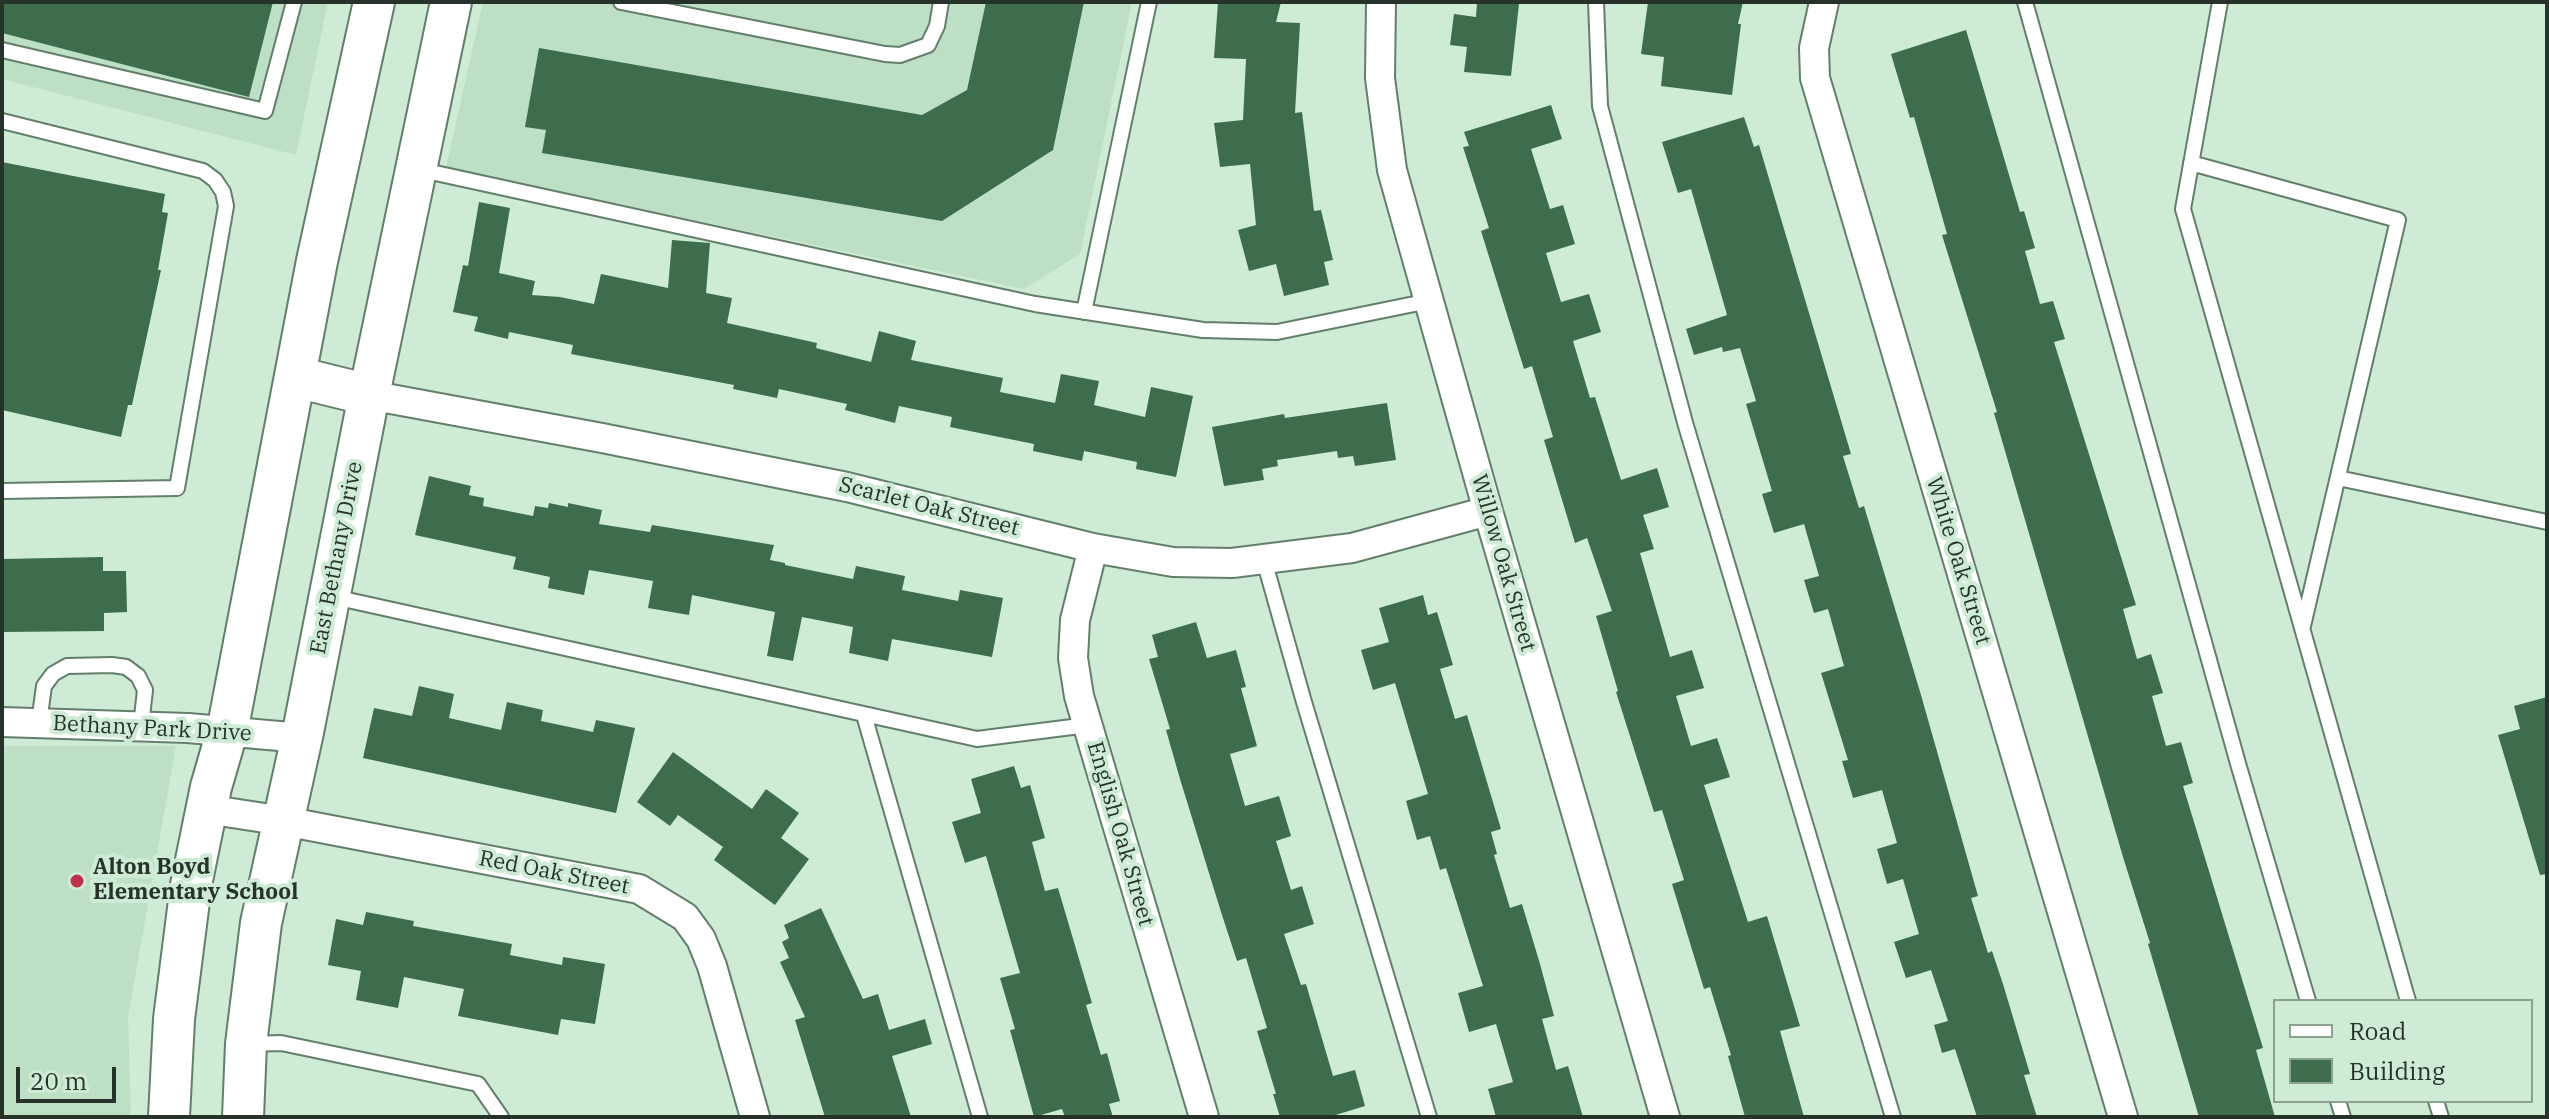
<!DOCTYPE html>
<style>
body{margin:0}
#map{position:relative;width:2549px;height:1119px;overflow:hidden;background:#ceecd5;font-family:"IBM Plex Serif",serif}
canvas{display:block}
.frame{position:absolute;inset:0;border:4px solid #27332a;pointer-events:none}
.legend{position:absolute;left:2273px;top:999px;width:260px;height:104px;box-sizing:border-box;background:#ceecd5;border:2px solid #8ba291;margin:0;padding:10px 14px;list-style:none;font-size:24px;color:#27332a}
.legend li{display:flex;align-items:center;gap:16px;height:40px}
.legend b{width:40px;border:2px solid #8ba291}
.scale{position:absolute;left:16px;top:1067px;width:100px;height:36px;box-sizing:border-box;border:4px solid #27332a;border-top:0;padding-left:10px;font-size:24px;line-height:28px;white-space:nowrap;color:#27332a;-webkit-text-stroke:6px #ceecd5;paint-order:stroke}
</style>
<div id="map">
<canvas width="2549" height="1119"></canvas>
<div class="frame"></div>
<ul class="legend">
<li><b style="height:10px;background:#fff"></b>Road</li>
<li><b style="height:22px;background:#3d6d4c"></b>Building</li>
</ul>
<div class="scale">20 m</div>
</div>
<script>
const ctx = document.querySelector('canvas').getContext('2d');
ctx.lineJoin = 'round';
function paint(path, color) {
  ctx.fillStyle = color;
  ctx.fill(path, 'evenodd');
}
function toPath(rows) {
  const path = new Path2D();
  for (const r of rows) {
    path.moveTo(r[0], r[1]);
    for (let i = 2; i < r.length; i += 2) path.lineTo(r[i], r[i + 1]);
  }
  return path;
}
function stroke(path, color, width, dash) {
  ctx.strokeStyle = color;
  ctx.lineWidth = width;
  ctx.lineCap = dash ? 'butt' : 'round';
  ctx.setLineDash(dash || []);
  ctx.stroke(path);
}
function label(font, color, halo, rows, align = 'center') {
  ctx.font = font + ' "IBM Plex Serif",serif';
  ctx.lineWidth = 8;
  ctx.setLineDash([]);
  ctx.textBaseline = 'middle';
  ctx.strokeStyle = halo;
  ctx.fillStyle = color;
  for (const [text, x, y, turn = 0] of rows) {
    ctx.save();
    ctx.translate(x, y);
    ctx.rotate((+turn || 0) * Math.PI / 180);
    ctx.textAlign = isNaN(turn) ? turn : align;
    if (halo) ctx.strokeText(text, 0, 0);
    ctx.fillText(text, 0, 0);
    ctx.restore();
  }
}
const built = toPath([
 [2,2,328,2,296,155,2,79],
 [483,2,1132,2,1080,254,1024,289,446,168],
 [2,746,176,746,128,1017,131,1117,2,1117]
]);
const building = toPath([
 [2,2,273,2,249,97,2,33],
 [986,2,1084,2,1053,150,942,221,542,153,546,130,525,127,539,48,922,115,967,90],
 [1218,2,1281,2,1276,22,1300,23,1295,113,1302,112,1314,211,1321,210,1333,260,1324,262,1329,285,1284,296,1276,264,1249,271,1238,230,1256,225,1250,164,1220,167,1214,123,1243,120,1246,59,1214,58],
 [1477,2,1519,4,1511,76,1464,72,1467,47,1450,45,1454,14,1476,17],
 [1648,2,1743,2,1738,24,1741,24,1732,95,1661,86,1664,57,1641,54],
 [1966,30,2020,212,2024,211,2035,248,2025,251,2040,304,2053,301,2065,339,2054,342,2136,605,2123,609,2137,659,2151,654,2163,693,2152,696,2166,746,2181,742,2193,783,2183,786,2263,1048,2256,1050,2275,1117,2199,1117,2148,944,2150,943,2123,857,1994,413,1997,412,1942,235,1947,234,1914,117,1910,118,1891,54],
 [1551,105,1562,139,1531,149,1550,209,1563,205,1575,244,1546,253,1561,302,1589,294,1601,332,1573,341,1590,398,1595,397,1621,480,1657,468,1669,507,1643,515,1654,549,1640,553,1670,657,1692,650,1704,688,1676,696,1691,746,1717,738,1730,777,1704,785,1748,922,1767,916,1800,1026,1780,1031,1804,1117,1745,1117,1728,1056,1731,1055,1710,987,1704,989,1672,884,1684,880,1662,810,1654,812,1616,692,1618,691,1596,616,1612,611,1587,538,1575,543,1544,440,1553,437,1532,366,1524,369,1481,231,1489,228,1463,147,1469,146,1464,132],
 [1744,117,1754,147,1759,145,1851,454,1843,456,1859,508,1864,506,1921,695,1978,896,1971,898,1988,953,1992,951,2003,984,2030,1074,2024,1075,2037,1117,1977,1117,1955,1049,1942,1053,1934,1025,1948,1021,1931,970,1906,978,1894,942,1919,934,1903,879,1887,884,1877,849,1897,843,1882,790,1853,798,1842,761,1848,760,1821,673,1844,666,1828,609,1814,613,1804,580,1819,576,1804,524,1774,533,1762,494,1772,491,1746,404,1756,401,1740,348,1723,352,1722,347,1694,355,1686,329,1727,315,1691,189,1678,193,1662,142],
 [2,162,165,194,162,212,168,213,158,270,161,270,132,405,128,405,121,437,2,410],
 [479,202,510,208,499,273,535,281,532,295,560,297,594,304,601,274,668,288,672,240,710,243,706,293,732,298,727,323,817,343,816,348,871,362,879,331,916,341,911,360,1003,378,1000,392,1055,403,1061,374,1099,381,1094,405,1145,417,1151,387,1193,396,1176,477,1136,469,1137,462,1084,451,1082,461,1033,451,1034,444,950,427,952,417,899,406,895,423,845,410,847,404,779,389,777,398,733,389,734,385,571,354,573,345,509,332,508,339,474,331,478,317,453,312,463,265,468,266],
 [1387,403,1396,460,1355,466,1353,456,1338,458,1337,451,1277,460,1278,466,1262,469,1264,480,1224,486,1212,427,1284,414,1285,418],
 [429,476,471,486,469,495,484,498,483,506,533,516,535,506,548,508,549,503,568,507,568,503,602,510,599,524,650,532,652,525,774,545,770,560,785,563,785,565,853,579,856,566,905,576,902,590,958,601,960,590,1003,598,992,657,892,639,888,661,849,653,853,627,802,617,793,661,767,656,775,612,692,595,689,615,648,608,653,581,589,570,584,595,548,588,550,577,513,569,516,557,415,535],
 [103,557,103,571,126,571,127,612,104,613,104,631,2,632,2,559],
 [1423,595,1428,615,1437,612,1453,665,1440,669,1455,719,1467,715,1501,829,1491,832,1497,854,1494,855,1510,908,1522,904,1540,964,1554,1016,1542,1019,1556,1070,1568,1066,1583,1117,1496,1117,1488,1089,1513,1082,1496,1024,1469,1032,1458,993,1483,986,1446,868,1440,870,1430,836,1417,840,1406,801,1428,794,1395,683,1373,690,1361,650,1389,642,1379,608],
 [1196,622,1207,658,1236,650,1246,687,1241,688,1257,746,1230,754,1245,806,1279,796,1291,836,1276,841,1291,890,1302,886,1314,924,1284,934,1301,985,1306,984,1333,1076,1355,1070,1365,1106,1329,1117,1280,1117,1273,1094,1276,1094,1257,1031,1267,1028,1246,958,1237,961,1221,912,1180,779,1166,730,1170,729,1149,659,1158,657,1152,635],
 [419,686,454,694,449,718,501,730,507,702,543,710,541,721,593,732,596,720,635,728,616,813,363,758,374,708,412,716],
 [2547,697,2547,874,2540,875,2498,735,2520,729,2514,706],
 [673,752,752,809,766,789,799,813,781,838,809,859,775,905,714,860,723,847,678,815,670,826,637,802],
 [1014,766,1021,788,1030,785,1045,838,1032,842,1045,891,1058,888,1092,1003,1086,1005,1101,1055,1107,1053,1120,1101,1109,1104,1113,1117,1065,1117,1062,1109,1034,1117,1010,1030,1015,1029,1000,978,1020,973,986,856,965,863,952,822,981,813,971,779],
 [821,908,863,999,878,994,889,1030,925,1019,932,1044,892,1056,911,1117,825,1117,795,1020,805,1017,780,962,789,958,782,942,789,938,784,925],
 [366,912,414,921,413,926,512,944,510,955,562,965,563,957,605,964,595,1024,561,1019,558,1035,458,1016,464,989,404,977,398,1008,356,1000,361,971,328,965,336,919,363,925]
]);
const service = toPath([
 [621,2,885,54,900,55,928,45,937,26,941,2],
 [1596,2,1600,106,1686,426,1893,1117],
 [2025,2,2239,767,2308,1001],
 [2220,2,2183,209,2408,1001],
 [2,50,265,111,294,2],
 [2,121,203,171,215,180,223,192,226,206,177,488,2,491],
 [2191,163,2398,220,2303,626],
 [417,169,1035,304,1203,330,1277,332,1429,301],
 [1084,312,1149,2],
 [2338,478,2547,522],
 [1264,560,1304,702,1429,1117],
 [334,597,977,739,1088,725],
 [864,715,980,1117],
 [39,723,44,686,53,674,67,666,112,665,126,667,138,676,145,690,141,726],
 [247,1044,281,1043,478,1084,501,1117],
 [2338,1101,2343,1117],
 [2436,1101,2441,1117]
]);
const minor = toPath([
 [1381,2,1380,78,1392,170,1488,511,1665,1117],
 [1824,2,1814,48,1815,78,2123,1117],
 [369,395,602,438,847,487,1093,548,1173,562,1232,563,1352,548,1488,511],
 [1093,548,1075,620,1073,658,1079,696,1204,1117],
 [2,722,188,728,302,738],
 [206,809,284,821,639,889,685,917,701,939,712,966,755,1117]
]);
const secondary = toPath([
 [296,377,369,395],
 [169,1117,174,1019,191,885,211,787,227,732,317,261,374,2],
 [243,1117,246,1044,261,923,303,732,369,395,451,2]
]);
const markers = [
 [77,881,8,"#c0304c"]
];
const streetNames = [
 ["Scarlet Oak Street",929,507,14],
 ["East Bethany Drive",337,558,-79],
 ["White Oak Street",1958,561,73],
 ["Willow Oak Street",1503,563,74],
 ["Bethany Park Drive",152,729,3],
 ["English Oak Street",1120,834,74],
 ["Red Oak Street",554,873,11]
];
const poiNames = [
 ["Alton Boyd",93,868],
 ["Elementary School",93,893]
];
paint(built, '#bcdfc5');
paint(building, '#3d6d4c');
stroke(service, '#637e6a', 18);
stroke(minor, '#637e6a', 32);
stroke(secondary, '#637e6a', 44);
stroke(service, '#fff', 14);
stroke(minor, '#fff', 28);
stroke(secondary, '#fff', 40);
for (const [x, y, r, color] of markers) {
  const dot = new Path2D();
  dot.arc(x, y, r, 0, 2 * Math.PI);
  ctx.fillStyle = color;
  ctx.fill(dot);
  stroke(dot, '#ceecd5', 3);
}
label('22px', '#27332a', '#ceecd5', streetNames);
label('bold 22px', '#27332a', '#ceecd5', poiNames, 'left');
</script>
